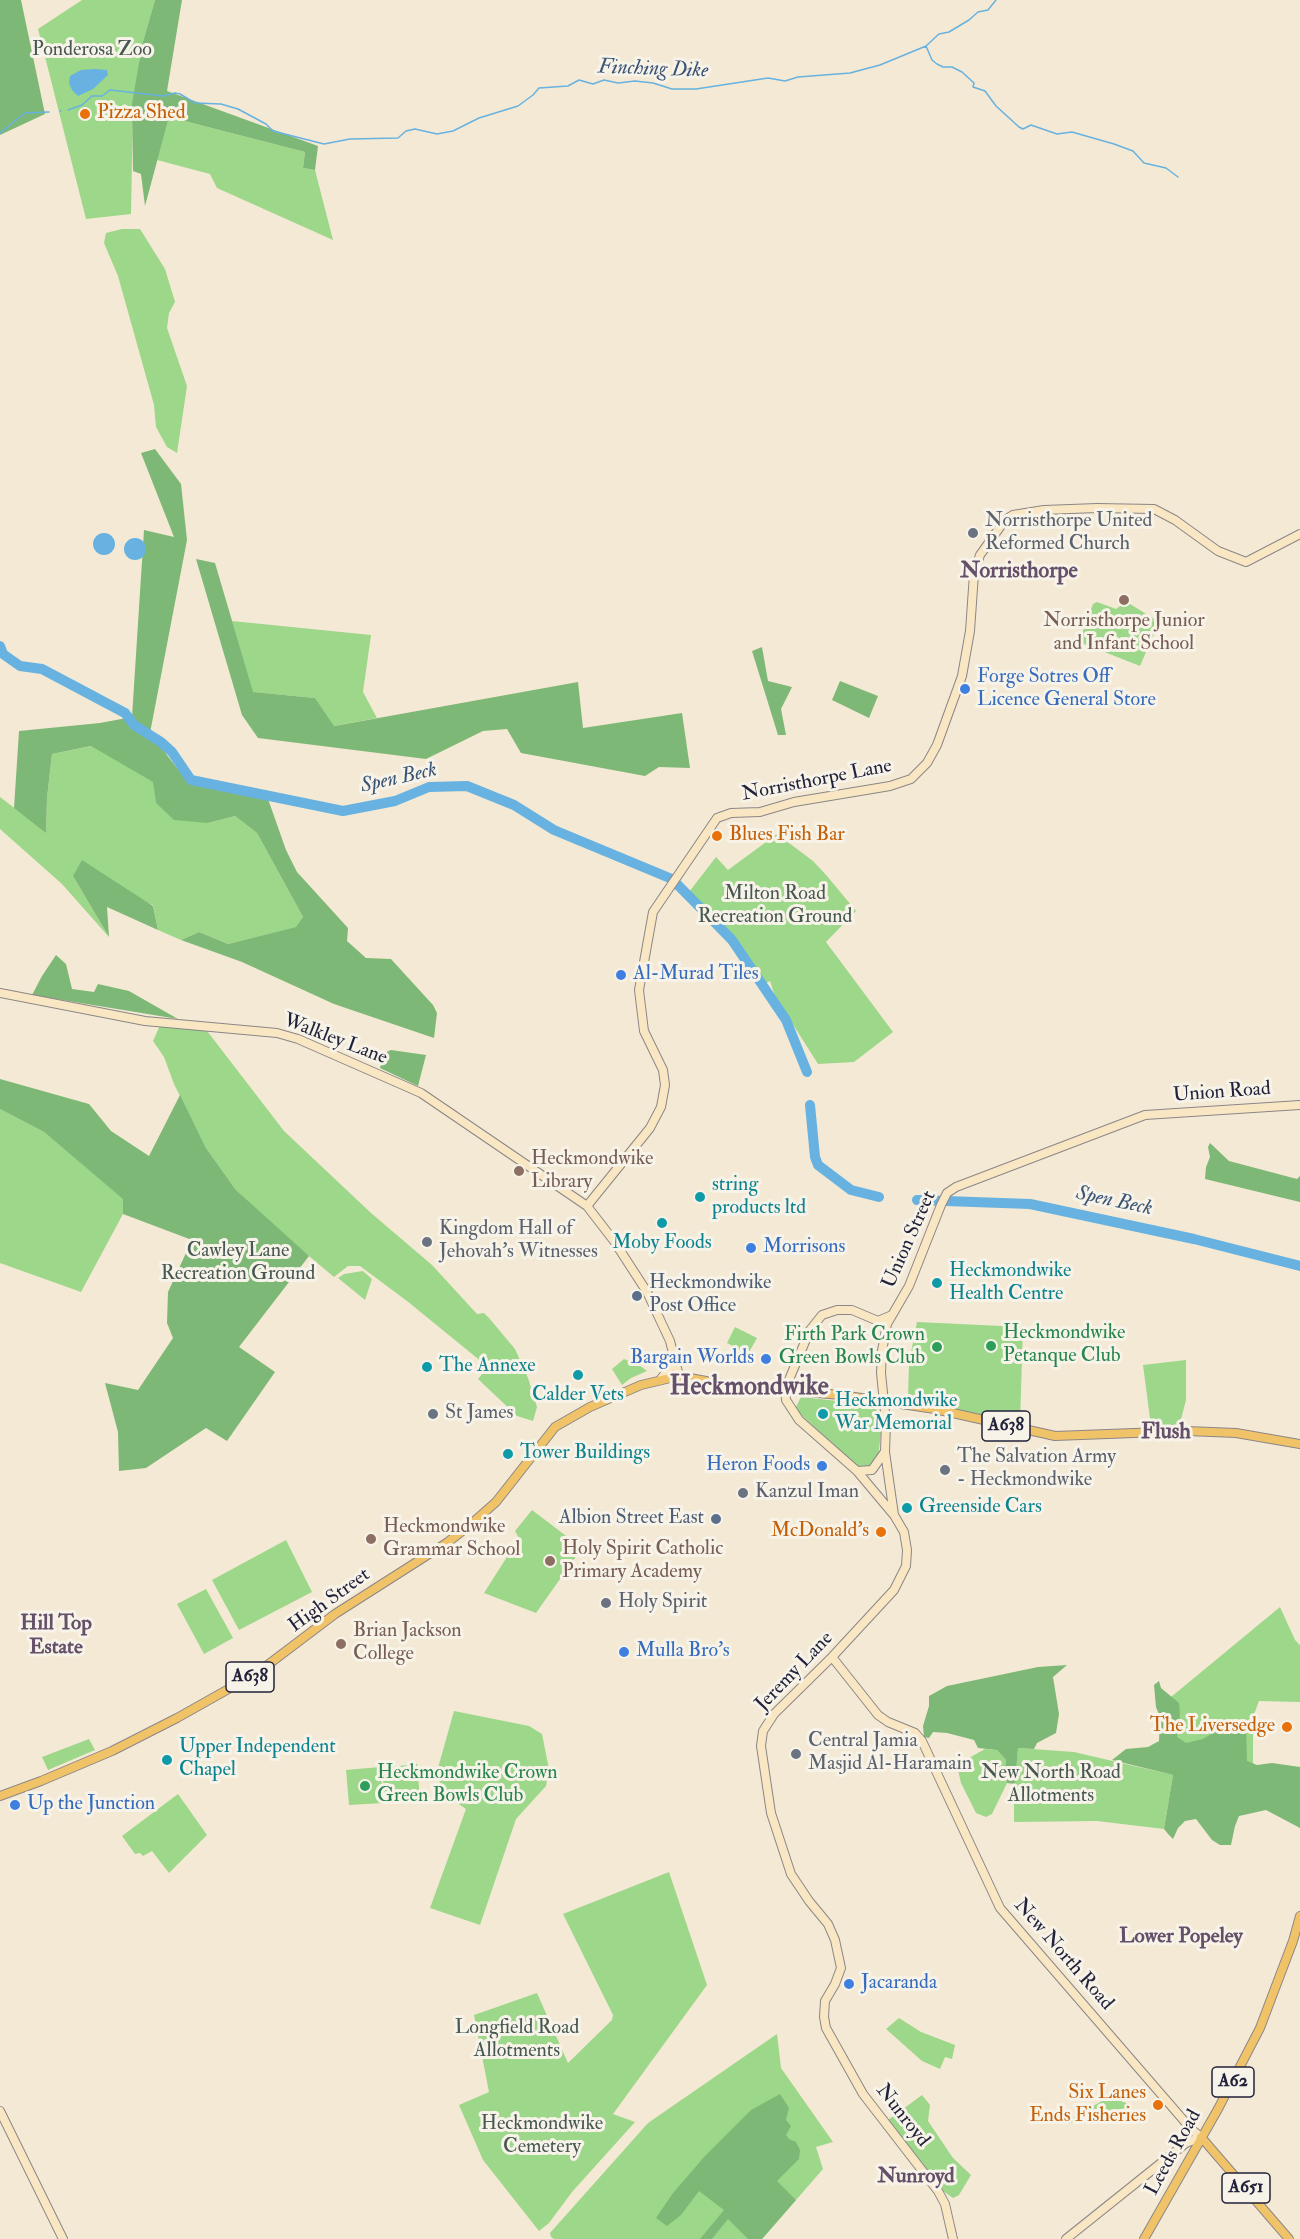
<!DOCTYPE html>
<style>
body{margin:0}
canvas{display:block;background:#f4e9d4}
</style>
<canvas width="1300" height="2239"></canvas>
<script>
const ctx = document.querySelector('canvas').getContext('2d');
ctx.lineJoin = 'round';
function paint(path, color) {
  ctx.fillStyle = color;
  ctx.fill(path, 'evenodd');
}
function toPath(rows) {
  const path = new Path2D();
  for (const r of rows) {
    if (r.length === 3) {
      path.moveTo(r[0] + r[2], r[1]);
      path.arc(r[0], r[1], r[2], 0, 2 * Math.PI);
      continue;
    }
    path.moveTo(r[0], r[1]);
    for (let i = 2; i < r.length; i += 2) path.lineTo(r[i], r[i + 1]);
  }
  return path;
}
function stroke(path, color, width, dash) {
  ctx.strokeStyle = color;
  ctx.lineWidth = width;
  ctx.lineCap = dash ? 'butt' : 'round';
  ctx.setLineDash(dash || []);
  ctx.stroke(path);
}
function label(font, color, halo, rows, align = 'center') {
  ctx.font = font + ' "IM FELL Double Pica",serif';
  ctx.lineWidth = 6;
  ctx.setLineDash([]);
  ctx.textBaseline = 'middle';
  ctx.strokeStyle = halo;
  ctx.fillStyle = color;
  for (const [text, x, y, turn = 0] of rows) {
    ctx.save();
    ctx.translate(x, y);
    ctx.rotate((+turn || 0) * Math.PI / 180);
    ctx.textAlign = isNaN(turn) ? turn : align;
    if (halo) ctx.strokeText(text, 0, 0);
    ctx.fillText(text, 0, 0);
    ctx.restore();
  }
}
const green = toPath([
 [82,0,155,0,142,45,133,104,131,214,86,219,38,29],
 [169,117,305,152,303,168,315,170,333,240,217,188,210,174,157,160],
 [122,229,140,229,165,269,175,302,169,313,167,328,187,386,177,453,167,447,156,427,154,405,118,276,104,243,106,233],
 [1097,602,1116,609,1123,604,1130,604,1159,622,1140,666,1079,642,1093,604],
 [232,621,371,635,363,692,377,718,333,726,315,698,252,692],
 [92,746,154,782,156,803,208,823,235,816,257,833,303,917,297,927,228,944,199,932,181,940,158,930,153,905,73,876,109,937,62,884,0,829,0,797,46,832,47,798,52,754],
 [777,834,813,861,827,876,856,911,826,942,893,1032,854,1062,818,1064,775,996,770,981,762,985,689,892,716,857,728,870],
 [161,1023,204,1027,284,1131,371,1213,432,1265,477,1314,484,1313,489,1318,515,1349,528,1378,537,1407,533,1421,517,1416,478,1379,488,1367,407,1301,360,1266,348,1266,334,1277,285,1236,236,1190,206,1148,174,1084,164,1057,153,1041],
 [0,1109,44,1132,124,1199,123,1214,81,1292,0,1263],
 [363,1271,372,1279,365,1300,338,1278,344,1274],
 [917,1322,1023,1327,1020,1423,908,1399,909,1363],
 [735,1327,757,1338,748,1354,727,1343],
 [624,1359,639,1365,647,1371,631,1378,622,1385,612,1369],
 [1186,1360,1186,1400,1180,1423,1174,1426,1151,1426,1143,1365],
 [801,1397,874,1405,882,1422,878,1459,869,1468,860,1468,855,1465,795,1409],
 [532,1510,582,1548,536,1613,484,1593,519,1538,515,1531],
 [286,1540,312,1592,239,1630,212,1580],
 [206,1589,233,1638,204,1654,177,1604],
 [1280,1607,1295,1640,1300,1645,1300,1702,1259,1701,1253,1717,1253,1772,1167,1757,1171,1697],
 [454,1711,529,1726,542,1734,549,1769,546,1786,516,1819,480,1925,430,1908,466,1809,447,1796,436,1775],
 [89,1739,95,1750,48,1770,42,1757],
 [1018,1748,1074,1752,1173,1775,1164,1829,1097,1821,1014,1822,1014,1790],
 [985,1749,997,1750,1006,1760,1005,1770,1007,1783,992,1814,986,1817,976,1813,961,1783,958,1770,967,1759],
 [417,1764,420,1800,385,1802,382,1768],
 [380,1767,384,1803,349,1805,346,1770],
 [178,1794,207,1835,169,1873,152,1851,143,1856,140,1853,135,1854,122,1836],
 [669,1872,707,1985,613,2114,635,2122,572,2192,549,2223,539,2231,483,2160,459,2105,489,2092,474,2015,537,1993,568,2063,612,2020,613,2015,563,1914],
 [899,2018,921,2032,955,2045,952,2059,945,2057,940,2069,922,2061,886,2029],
 [777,2034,781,2068,833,2142,816,2147,823,2169,762,2239,554,2239,551,2237,550,2233,648,2123],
 [922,2095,930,2105,928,2121,953,2158,971,2175,959,2195,953,2198,943,2191,888,2120],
 [1107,2098,1113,2098,1131,2105,1128,2108,1088,2113,1069,2124,1069,2120]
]);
const forest = toPath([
 [0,0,21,0,45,114,0,135],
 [155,0,182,0,167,91,318,146,315,170,303,168,305,152,169,117,145,206,141,174,133,171,132,104,142,45],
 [155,449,181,484,187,540,150,733,187,781,268,799,286,850,297,872,348,928,347,941,366,958,391,959,433,1005,437,1013,434,1038,334,1004,242,962,181,940,199,932,228,944,296,927,303,917,257,833,235,816,208,823,174,820,156,803,153,782,91,746,52,754,47,798,46,833,14,808,19,731,100,723,132,717,144,530,174,537,141,453],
 [196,559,215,563,253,692,315,698,334,726,578,682,583,728,682,713,690,768,659,767,645,776,521,753,507,729,483,731,426,759,258,738,242,715],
 [762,647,768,681,792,687,781,709,786,735,778,735,752,651],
 [840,681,878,696,869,718,832,700],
 [82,860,153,906,158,930,107,907,109,937,73,876],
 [56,955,66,964,72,989,94,992,98,984,129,991,178,1019,32,995,42,976],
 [391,1050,426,1055,418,1086,380,1068,384,1053],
 [0,1079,89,1104,111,1131,149,1156,180,1095,206,1148,236,1190,309,1256,239,1347,275,1372,227,1441,206,1428,146,1468,119,1471,118,1432,105,1383,138,1390,173,1338,167,1323,168,1292,192,1240,123,1214,123,1199,44,1132,0,1109],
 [1210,1143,1229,1161,1297,1179,1300,1176,1300,1202,1205,1179,1206,1167,1210,1157,1208,1147],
 [1067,1665,1053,1677,1059,1714,1056,1733,1037,1743,1034,1749,1018,1748,1015,1784,1007,1783,1005,1770,1006,1760,997,1750,978,1748,974,1740,947,1733,933,1732,929,1738,924,1737,923,1726,929,1706,929,1696,947,1686,1038,1667],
 [1159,1681,1161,1688,1179,1703,1180,1714,1177,1737,1186,1743,1203,1739,1213,1733,1246,1725,1247,1761,1257,1765,1272,1763,1300,1767,1300,1828,1266,1810,1239,1816,1235,1826,1231,1845,1220,1845,1212,1840,1196,1819,1185,1821,1178,1828,1173,1839,1169,1835,1164,1829,1173,1775,1112,1760,1126,1749,1148,1747,1159,1741,1160,1717,1156,1707,1154,1685],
 [780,2094,789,2108,786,2120,791,2126,786,2135,789,2139,796,2142,800,2150,799,2159,777,2181,796,2200,762,2239,748,2239,728,2219,712,2239,700,2239,724,2210,699,2191,681,2215,667,2226,656,2218,673,2193,705,2156,751,2110]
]);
const water = toPath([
 [95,69,107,70,108,75,93,89,78,96,72,90,69,83,70,76,81,70],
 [104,544,11],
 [135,549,11]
]);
const stream = toPath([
 [926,46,932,60,937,64,943,67,952,67,962,72,974,83,973,87,985,91,996,106,1019,127,1023,129,1031,125,1057,134,1072,132,1114,144,1133,151,1144,163,1166,168,1178,177],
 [68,110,82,105,92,96,102,96,110,90,163,96,175,93,180,94,195,103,221,104,238,109,266,124,273,131,324,144,350,139,398,138,406,131,415,129,437,134,453,131,479,118,518,106,533,95,539,88,568,86,579,80,593,84,604,80,618,83,635,81,653,83,672,89,696,89,768,78,785,81,798,77,850,73,880,65,926,46,939,34,949,32,969,20,978,12,988,10,996,0],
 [60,111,61,111],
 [0,133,25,113,49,112]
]);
const river = toPath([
 [0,646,3,654,20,666,42,669,125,713,134,725,161,742,172,752,191,780,343,811,395,801,429,787,467,786,514,805,554,830,672,879,732,940,786,1020,807,1072],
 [810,1105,815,1157,818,1165,851,1190,879,1197],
 [917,1200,1030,1204,1194,1239,1300,1266]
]);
const secondary = toPath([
 [0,993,145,1021,277,1033,298,1039,421,1093,587,1206,614,1241,647,1292,670,1341,679,1376],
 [587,1206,650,1128,661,1107,665,1085,663,1070,644,1031,639,990,653,912,717,818,731,813,760,812,794,802,890,786,911,779,927,763,937,745,962,676,970,631,974,574,980,555,1005,520,1013,515,1044,510,1097,508,1154,509,1175,520,1218,551,1246,562,1300,534],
 [892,1315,878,1321,852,1310,837,1310,822,1315,810,1330,785,1389,786,1400,799,1420,857,1471,893,1514],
 [660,1380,675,1361],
 [857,1471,872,1470,884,1453],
 [832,1657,878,1715,888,1722,915,1733,922,1741,1000,1908,1192,2130,1201,2137,1186,2143,1066,2239],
 [0,2111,63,2239],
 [953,2239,945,2204,938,2191,863,2094,826,2028,824,2017,825,2001,835,1984,841,1968,835,1940,828,1924,809,1901,791,1874,771,1813,761,1746,763,1731,774,1714,832,1657,894,1590,906,1566,907,1550,904,1532,894,1515,885,1452,886,1422,881,1373,882,1351,887,1324,909,1286,941,1205,947,1193,956,1187,1145,1115,1300,1105]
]);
const primary = toPath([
 [0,1796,41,1781,112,1751,177,1718,257,1673,335,1614,448,1542,470,1525,496,1502,555,1427,590,1407,641,1385,679,1376,733,1386,841,1395,935,1409,1055,1436,1187,1431,1236,1433,1300,1444],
 [1201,2137,1289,2239],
 [1144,2239,1218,2109,1260,2028,1293,1941,1300,1916]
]);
const markers = [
 [85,114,6,"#e8710a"],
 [973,533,6,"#6b7280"],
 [1124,600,6,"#8d6e63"],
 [965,689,6,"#3f7fe0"],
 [717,836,6,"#e8710a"],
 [621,975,6,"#3f7fe0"],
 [519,1171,6,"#8d6e63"],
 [700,1197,6,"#0f9aa8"],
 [662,1223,6,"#0f9aa8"],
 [427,1242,6,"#6b7280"],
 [751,1248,6,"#3f7fe0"],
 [937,1283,6,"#0f9aa8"],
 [637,1296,6,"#5c6f8a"],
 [991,1346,6,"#2e9e5b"],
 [937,1347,6,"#2e9e5b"],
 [766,1359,6,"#3f7fe0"],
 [427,1367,6,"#0f9aa8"],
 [578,1375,6,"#0f9aa8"],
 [433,1414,6,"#6b7280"],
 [823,1414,6,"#0f9aa8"],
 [508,1454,6,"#0f9aa8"],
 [822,1466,6,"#3f7fe0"],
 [945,1470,6,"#6b7280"],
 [743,1493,6,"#6b7280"],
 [907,1508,6,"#0f9aa8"],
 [716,1519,6,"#5c6f8a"],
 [881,1532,6,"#e8710a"],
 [371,1539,6,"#8d6e63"],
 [550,1561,6,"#8d6e63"],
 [606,1603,6,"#6b7280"],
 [341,1644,6,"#8d6e63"],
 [624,1652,6,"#3f7fe0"],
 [1287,1727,6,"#e8710a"],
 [796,1754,6,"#6b7280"],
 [167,1760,6,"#0f9aa8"],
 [365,1786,6,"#2e9e5b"],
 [15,1805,6,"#3f7fe0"],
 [849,1984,6,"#3f7fe0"],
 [1158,2105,6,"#e8710a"]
];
const shields = [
 [1006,1426,48],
 [250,1677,48],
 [1233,2082,42],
 [1246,2188,48]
];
const shieldNames = [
 ["A638",1006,1426],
 ["A638",250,1677],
 ["A62",1233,2082],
 ["A651",1246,2188]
];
const parkNames = [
 ["Ponderosa Zoo",92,51],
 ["Milton Road",775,895],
 ["Recreation Ground",775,918],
 ["Cawley Lane",238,1252],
 ["Recreation Ground",238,1275],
 ["New North Road",1051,1774],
 ["Allotments",1051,1797],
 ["Longfield Road",517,2029],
 ["Allotments",517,2052],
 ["Heckmondwike",542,2125],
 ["Cemetery",542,2148]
];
const foodNames = [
 ["Pizza Shed",97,114,"left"],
 ["Blues Fish Bar",729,836,"left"],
 ["McDonald's",869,1532],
 ["The Liversedge",1275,1727],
 ["Six Lanes",1146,2094],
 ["Ends Fisheries",1146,2117]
];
const worshipNames = [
 ["Norristhorpe United",985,522],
 ["Reformed Church",985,545],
 ["Kingdom Hall of",439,1230],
 ["Jehovah's Witnesses",439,1253],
 ["St James",445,1414],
 ["The Salvation Army",957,1458],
 ["- Heckmondwike",957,1481],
 ["Kanzul Iman",755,1493],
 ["Holy Spirit",618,1603],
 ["Central Jamia",808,1742],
 ["Masjid Al-Haramain",808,1765]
];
const educationNames = [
 ["Norristhorpe Junior",1124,622,"center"],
 ["and Infant School",1124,645,"center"],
 ["Heckmondwike",531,1160],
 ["Library",531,1183],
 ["Heckmondwike",383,1528],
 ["Grammar School",383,1551],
 ["Holy Spirit Catholic",562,1550],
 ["Primary Academy",562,1573],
 ["Brian Jackson",353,1632],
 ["College",353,1655]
];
const shopNames = [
 ["Forge Sotres Off",977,678],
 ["Licence General Store",977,701],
 ["Al-Murad Tiles",633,975],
 ["Morrisons",763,1248],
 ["Bargain Worlds",754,1359,"right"],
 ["Heron Foods",810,1466,"right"],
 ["Mulla Bro's",636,1652],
 ["Up the Junction",27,1805],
 ["Jacaranda",861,1984]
];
const streetNames = [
 ["Norristhorpe Lane",817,781,-11],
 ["Walkley Lane",335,1040,21],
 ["Union Road",1222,1093,-4],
 ["Union Street",910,1240,-66],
 ["High Street",330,1601,-36],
 ["Jeremy Lane",795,1672,-46],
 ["New North Road",1063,1955,49],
 ["Nunroyd",902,2116,52],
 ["Leeds Road",1174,2153,-61]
];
const cultureNames = [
 ["string",712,1186],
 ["products ltd",712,1209],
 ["Moby Foods",662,1244,"center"],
 ["Heckmondwike",949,1272],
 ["Health Centre",949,1295],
 ["The Annexe",439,1367],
 ["Calder Vets",578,1396,"center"],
 ["Heckmondwike",835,1402],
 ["War Memorial",835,1425],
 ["Tower Buildings",520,1454],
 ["Greenside Cars",919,1508],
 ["Upper Independent",179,1748],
 ["Chapel",179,1771]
];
const serviceNames = [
 ["Heckmondwike",649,1284],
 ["Post Office",649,1307],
 ["Albion Street East",704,1519,"right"]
];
const leisureNames = [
 ["Heckmondwike",1003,1334],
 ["Petanque Club",1003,1357],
 ["Firth Park Crown",925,1336,"right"],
 ["Green Bowls Club",925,1359,"right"],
 ["Heckmondwike Crown",377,1774],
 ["Green Bowls Club",377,1797]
];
const waterNames = [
 ["Finching Dike",653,70,2],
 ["Spen Beck",399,779,-13],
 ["Spen Beck",1114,1202,12]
];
const neighbourhoodNames = [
 ["Hill Top",56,1624],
 ["Estate",56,1648],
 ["Lower Popeley",1181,1937],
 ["Nunroyd",916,2177]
];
const quarterNames = [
 ["Norristhorpe",1019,572],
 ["Flush",1166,1433]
];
const districtNames = [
 ["Heckmondwike",749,1388]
];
paint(green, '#9dd78a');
paint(forest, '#7eb876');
paint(water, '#67b2e0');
stroke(stream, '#67b2e0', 1.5);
stroke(river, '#67b2e0', 10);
stroke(secondary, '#8b8688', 10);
stroke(primary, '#8b8688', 10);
stroke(secondary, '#f9e7c3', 8);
stroke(primary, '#f1c369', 8);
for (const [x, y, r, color] of markers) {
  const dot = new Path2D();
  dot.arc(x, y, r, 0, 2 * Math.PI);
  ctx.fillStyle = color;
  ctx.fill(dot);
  stroke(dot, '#f7f3e8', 2);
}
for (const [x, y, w] of shields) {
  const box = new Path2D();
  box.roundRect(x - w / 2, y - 15, w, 30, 4.5);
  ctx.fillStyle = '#f7f3e8';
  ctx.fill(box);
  stroke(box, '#22223b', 1.5);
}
label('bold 18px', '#22223b', null, shieldNames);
label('20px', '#475853', '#f7f3e8', parkNames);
label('20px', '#c56008', '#f7f3e8', foodNames, 'right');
label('20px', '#5b616d', '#f7f3e8', worshipNames, 'left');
label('20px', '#785e54', '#f7f3e8', educationNames, 'left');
label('20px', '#366cbe', '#f7f3e8', shopNames, 'left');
label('20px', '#22223b', '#f7f3e8', streetNames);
label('20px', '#0d838f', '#f7f3e8', cultureNames, 'left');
label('20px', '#4e5e75', '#f7f3e8', serviceNames, 'left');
label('20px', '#27864d', '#f7f3e8', leisureNames, 'left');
label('italic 21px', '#3a5475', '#f7f3e8', waterNames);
label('bold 21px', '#65506a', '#f7f3e8', neighbourhoodNames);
label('bold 22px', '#65506a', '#f7f3e8', quarterNames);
label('bold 26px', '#65506a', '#f7f3e8', districtNames);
</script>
